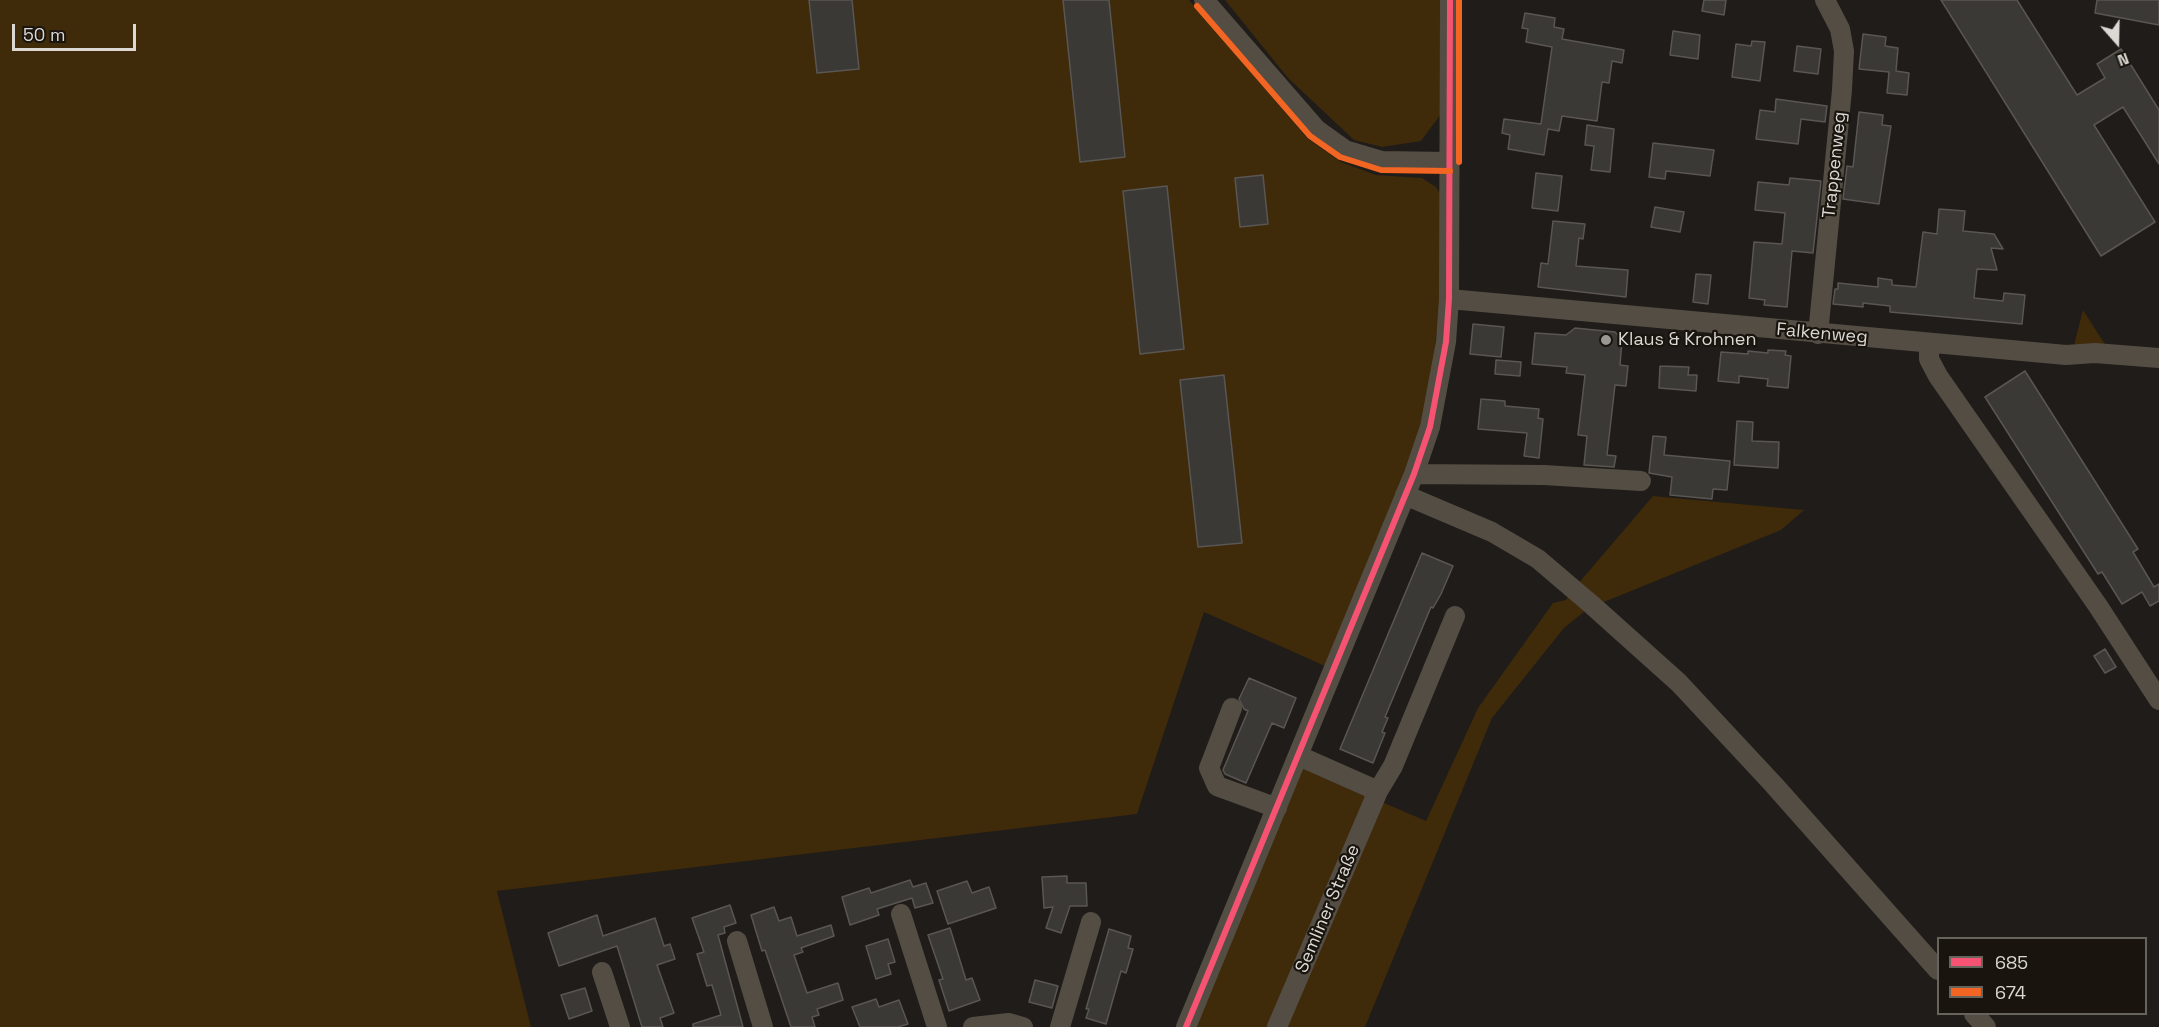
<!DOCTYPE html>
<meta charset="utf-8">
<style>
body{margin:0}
#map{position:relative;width:2159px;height:1027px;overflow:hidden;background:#1f1c19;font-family:"Space Grotesk",sans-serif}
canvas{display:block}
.legend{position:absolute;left:1937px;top:937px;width:210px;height:78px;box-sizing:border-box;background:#19140e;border:2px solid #67635d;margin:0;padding:8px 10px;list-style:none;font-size:18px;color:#dcd9d4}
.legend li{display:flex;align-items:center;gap:12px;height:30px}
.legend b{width:30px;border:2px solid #67635d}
.north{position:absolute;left:2087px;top:12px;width:60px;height:60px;-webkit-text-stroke:4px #19140e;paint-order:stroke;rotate:160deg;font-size:16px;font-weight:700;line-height:24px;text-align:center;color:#dcd9d4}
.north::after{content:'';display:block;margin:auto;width:21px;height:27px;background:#dcd9d4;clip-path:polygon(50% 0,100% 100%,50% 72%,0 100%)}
.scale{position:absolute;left:12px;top:24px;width:124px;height:27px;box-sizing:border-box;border:3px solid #dcd9d4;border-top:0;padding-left:8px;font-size:18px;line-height:21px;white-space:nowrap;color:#dcd9d4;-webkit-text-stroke:4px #19140e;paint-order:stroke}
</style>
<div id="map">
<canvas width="2159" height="1027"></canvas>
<ul class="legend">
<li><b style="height:8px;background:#f65372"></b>685</li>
<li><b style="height:8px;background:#f26522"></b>674</li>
</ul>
<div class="north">N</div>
<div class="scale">50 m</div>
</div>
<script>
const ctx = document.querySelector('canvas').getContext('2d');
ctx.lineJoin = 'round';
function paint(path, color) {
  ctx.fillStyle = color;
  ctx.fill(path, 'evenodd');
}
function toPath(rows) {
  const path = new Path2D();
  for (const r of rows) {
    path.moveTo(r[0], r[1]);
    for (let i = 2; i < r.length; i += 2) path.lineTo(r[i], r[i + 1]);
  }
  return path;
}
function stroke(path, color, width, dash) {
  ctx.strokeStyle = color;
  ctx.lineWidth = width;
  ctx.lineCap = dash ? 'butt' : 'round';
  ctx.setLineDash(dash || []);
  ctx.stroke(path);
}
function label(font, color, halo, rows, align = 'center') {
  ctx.font = font + ' "Space Grotesk",sans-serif';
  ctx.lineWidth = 4.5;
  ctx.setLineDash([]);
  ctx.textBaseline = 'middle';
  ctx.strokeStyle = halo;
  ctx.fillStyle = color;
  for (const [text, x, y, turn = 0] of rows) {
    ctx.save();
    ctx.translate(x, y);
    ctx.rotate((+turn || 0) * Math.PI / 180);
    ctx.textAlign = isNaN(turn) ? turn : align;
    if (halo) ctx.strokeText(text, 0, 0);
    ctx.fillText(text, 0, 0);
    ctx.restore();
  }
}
const green = toPath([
 [0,0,1189,0,1308,139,1341,162,1376,175,1422,178,1436,187,1441,195,1440,305,1430,386,1421,426,1395,501,1325,666,1204,612,1137,814,497,891,531,1027,0,1027],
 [1225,0,1440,0,1441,114,1421,141,1382,147,1354,140,1288,78],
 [2083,310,2106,346,2074,345],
 [1653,496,1804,510,1781,530,1604,602,1601,599,1595,603,1577,585],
 [1571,592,1590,607,1564,628,1492,718,1365,1027,1195,1027,1301,767,1426,821,1478,708,1553,603,1566,600]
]);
const building = toPath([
 [809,0,852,0,859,69,817,73,809,0],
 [1063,0,1109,0,1125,157,1080,162,1063,0],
 [1704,0,1726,0,1724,15,1702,11,1704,0],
 [1941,0,2017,0,2077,95,2105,78,2097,64,2121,49,2159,110,2159,164,2123,107,2094,125,2155,222,2101,256,1941,0],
 [2097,0,2159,0,2159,25,2095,13,2097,0],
 [1525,13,1555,18,1554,27,1564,29,1562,39,1624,50,1622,63,1612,61,1609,83,1602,82,1597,121,1562,116,1559,131,1548,129,1544,155,1508,149,1510,135,1502,133,1504,119,1541,124,1552,47,1526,42,1528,29,1522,28,1525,13],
 [1673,31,1700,35,1698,59,1670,55,1673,31],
 [1863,34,1886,37,1885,46,1898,48,1896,71,1909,73,1907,95,1887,93,1889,72,1859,69,1863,34],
 [1752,41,1765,42,1760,81,1732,77,1736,44,1751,46,1752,41],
 [1797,46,1821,49,1818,74,1794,71,1797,46],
 [1776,99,1827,106,1825,122,1801,119,1798,144,1756,139,1760,110,1775,112,1776,99],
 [1859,112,1883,115,1882,125,1891,126,1879,204,1843,199,1847,166,1853,167,1859,112],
 [1587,125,1614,129,1610,172,1591,170,1594,146,1585,145,1587,125],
 [1653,143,1714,150,1710,176,1666,171,1665,179,1649,177,1653,143],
 [1536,173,1562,176,1558,211,1532,208,1536,173],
 [1263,175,1268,224,1240,227,1235,178,1263,175],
 [1790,178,1821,181,1813,253,1792,251,1787,307,1764,305,1765,300,1749,298,1754,242,1782,244,1785,213,1755,210,1758,182,1789,185,1790,178],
 [1167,186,1184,349,1140,354,1123,191,1167,186],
 [1655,207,1684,212,1680,232,1651,227,1655,207],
 [1939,209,1965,211,1963,231,1994,234,2003,249,1991,248,1997,270,1977,269,1974,298,2003,301,2004,293,2025,295,2022,324,1890,312,1890,306,1863,303,1863,307,1833,304,1835,289,1838,289,1838,283,1878,287,1878,278,1892,280,1892,285,1916,287,1923,232,1937,234,1939,209],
 [1553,221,1585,224,1583,239,1579,238,1576,266,1628,270,1626,297,1538,287,1541,263,1548,264,1553,221],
 [1696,274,1711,275,1708,304,1693,302,1696,274],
 [1473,324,1504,327,1501,357,1470,354,1473,324],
 [1575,328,1615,332,1622,340,1620,365,1628,366,1626,386,1615,385,1607,455,1616,456,1614,467,1584,465,1587,436,1578,435,1585,375,1566,373,1567,367,1532,364,1535,333,1566,335,1575,328],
 [1768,350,1786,351,1785,355,1791,356,1788,388,1767,386,1768,379,1739,376,1739,383,1718,381,1721,352,1748,354,1748,351,1768,353,1768,350],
 [1496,360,1521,362,1520,376,1495,374,1496,360],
 [1660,366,1689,367,1688,375,1697,375,1696,391,1659,388,1660,366],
 [2025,371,2138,549,2133,552,2154,587,2159,584,2159,601,2150,606,2142,592,2122,604,2102,572,2098,574,1985,397,2025,371],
 [1224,375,1242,543,1198,547,1180,380,1224,375],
 [1481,399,1505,401,1505,406,1539,409,1538,418,1543,419,1539,458,1524,456,1527,433,1478,429,1481,399],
 [1737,421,1753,422,1752,441,1779,442,1778,468,1734,465,1737,421],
 [1653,436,1666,437,1664,455,1730,461,1727,490,1713,489,1712,499,1670,495,1672,477,1649,473,1653,436],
 [1422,553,1453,566,1441,594,1433,608,1431,607,1385,717,1388,718,1382,732,1385,733,1373,763,1340,749,1422,553],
 [2105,649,2116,667,2105,673,2094,656,2105,649],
 [1249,678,1296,698,1284,728,1272,723,1246,783,1225,774,1223,770,1248,711,1244,709,1239,699,1249,678],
 [1067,876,1067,883,1086,883,1087,906,1070,906,1061,933,1046,928,1053,907,1044,908,1042,877,1067,876],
 [910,880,913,887,926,883,933,903,915,908,912,898,877,909,879,915,850,925,842,897,869,888,871,893,910,880],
 [967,881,972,893,989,887,996,908,948,924,937,891,967,881],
 [730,905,736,923,724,927,725,933,718,935,743,1027,693,1027,693,1024,721,1015,712,985,707,986,697,954,704,952,692,918,730,905],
 [774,907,779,921,791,917,797,936,831,925,834,936,801,948,803,952,794,955,807,993,838,983,843,1000,817,1009,819,1015,812,1017,815,1027,791,1027,765,950,762,951,751,915,774,907],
 [597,915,603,936,655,918,664,946,670,944,675,959,657,965,674,1013,660,1018,663,1027,642,1027,617,946,559,966,548,933,597,915],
 [950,928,966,980,972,978,980,1000,949,1011,939,980,943,979,928,935,950,928],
 [1109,929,1131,936,1128,948,1133,949,1126,973,1121,971,1106,1024,1086,1018,1089,1009,1086,1009,1109,929],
 [888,939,895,962,888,964,891,974,876,979,866,946,888,939],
 [1035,980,1058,986,1052,1008,1029,1002,1035,980],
 [585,988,592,1011,569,1019,561,995,585,988],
 [876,999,879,1007,899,1000,908,1024,898,1027,860,1027,852,1007,876,999]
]);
const minor = toPath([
 [1204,0,1317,130,1345,150,1382,161,1450,162],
 [1449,299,2066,355,2095,353,2159,358],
 [1818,334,1842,90,1844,51,1840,29,1825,0],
 [1929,344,1929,359,1938,376,2098,606,2159,700],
 [1414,474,1544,475,1641,481],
 [1405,495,1492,532,1538,559,1592,605,1679,683,1774,785,1938,970],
 [1232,708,1209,768,1217,786,1277,808],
 [1299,756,1378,791],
 [901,914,937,1027],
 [737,941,763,1027],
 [602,972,620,1027],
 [1974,1014,1986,1027],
 [973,1027,1009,1023,1023,1027],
 [1060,1027,1091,922],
 [1186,1027,1414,474,1430,427,1446,342,1449,299,1450,0],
 [1277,1027,1378,791,1393,766,1455,616]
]);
const bus1 = toPath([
 [1186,1027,1414,474,1430,427,1446,342,1449,299,1450,0]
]);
const bus2 = toPath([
 [1459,0,1459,162],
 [1197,6,1310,136,1340,157,1381,170,1450,171]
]);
const markers = [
 [1606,340,6,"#9a9793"]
];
const streetNames = [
 ["Trappenweg",1835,165,-84],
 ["Falkenweg",1822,334,5],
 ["Semliner Straße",1328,909,-67]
];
const poiNames = [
 ["Klaus & Krohnen",1618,340]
];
paint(green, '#3f2a0a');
paint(building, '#3b3936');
stroke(building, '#595653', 1.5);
stroke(minor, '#544d44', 20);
stroke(bus1, '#f65372', 6);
stroke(bus2, '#f26522', 6);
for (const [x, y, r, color] of markers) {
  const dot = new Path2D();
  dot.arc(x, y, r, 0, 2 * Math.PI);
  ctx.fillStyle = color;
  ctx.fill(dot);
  stroke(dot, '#19140e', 2);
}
label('18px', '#dcd9d4', '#19140e', streetNames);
label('18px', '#dcd9d4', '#19140e', poiNames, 'left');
</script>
